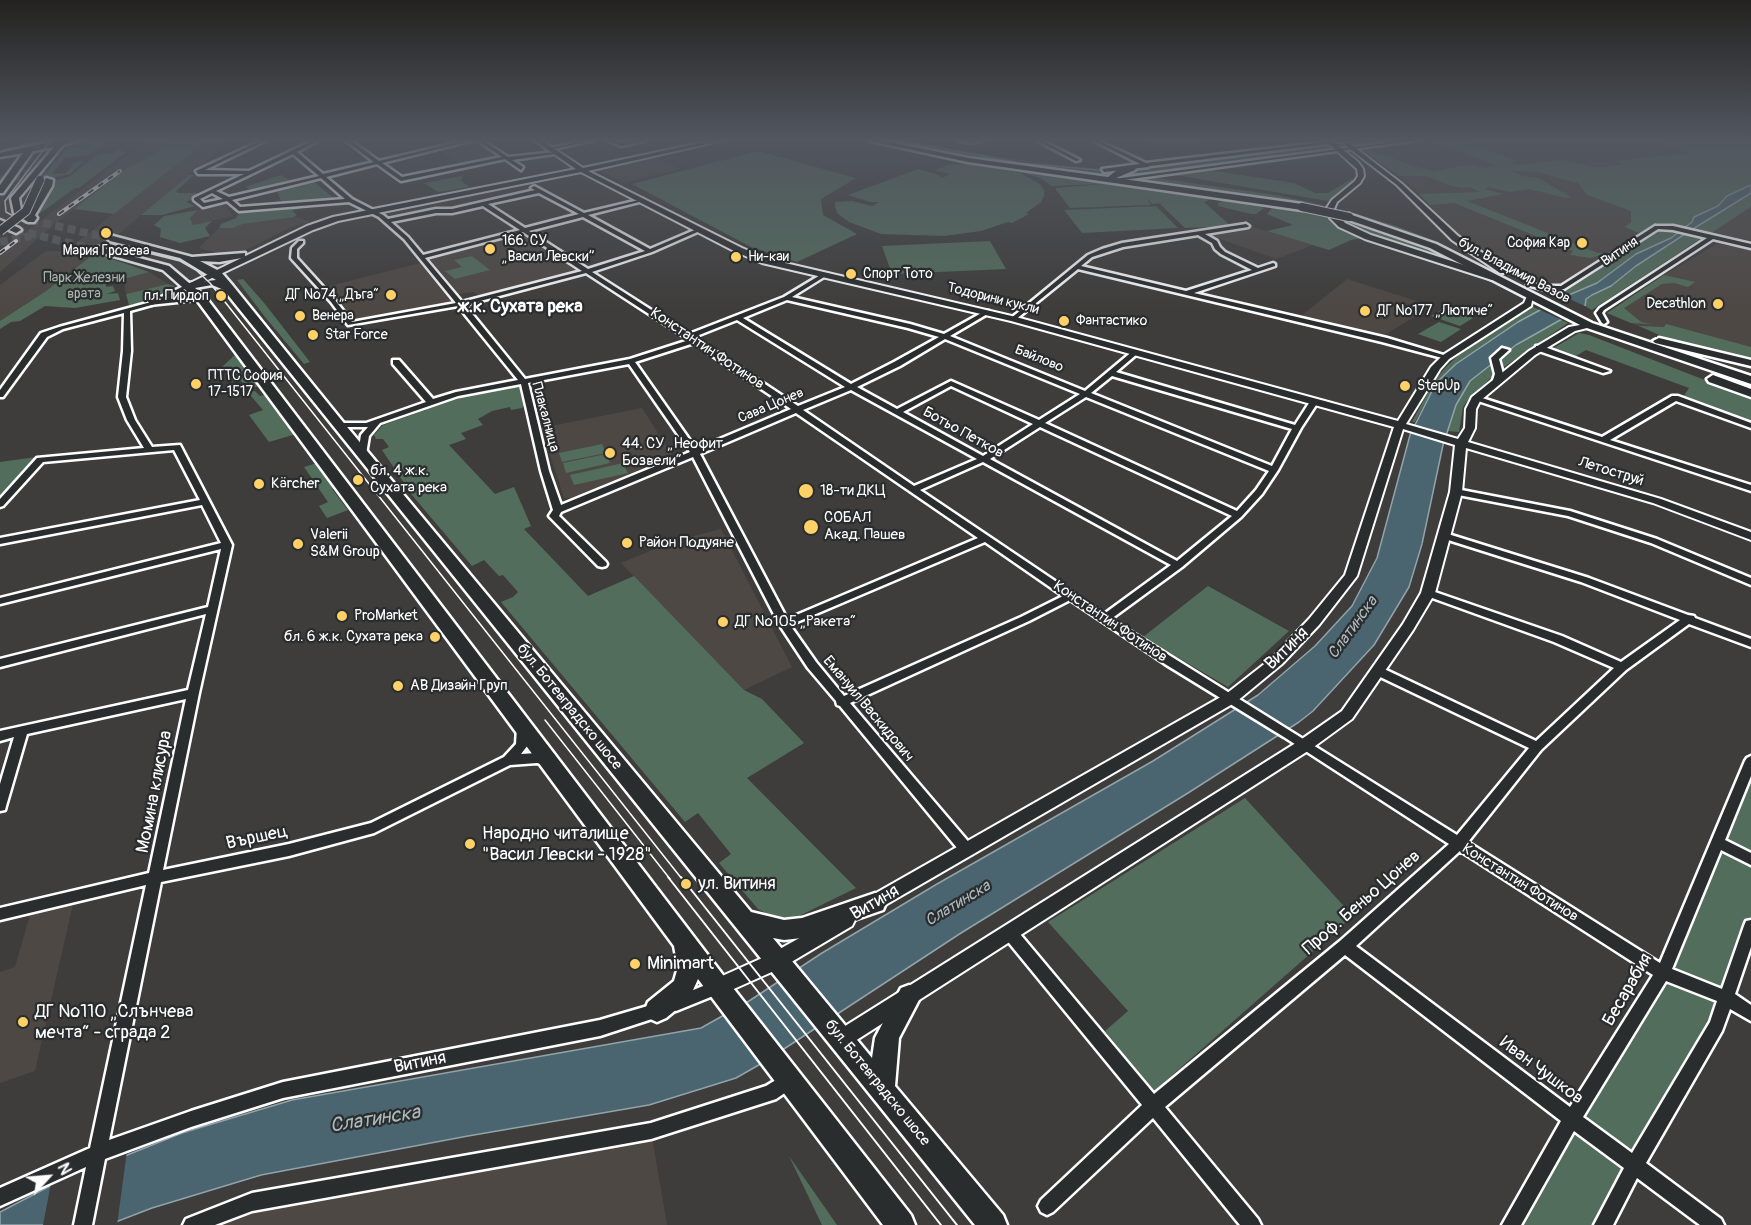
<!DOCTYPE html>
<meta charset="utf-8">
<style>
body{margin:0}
#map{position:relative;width:1751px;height:1225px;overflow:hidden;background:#3f3d3b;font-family:Pangolin,sans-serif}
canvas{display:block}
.north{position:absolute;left:18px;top:1147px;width:60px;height:60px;-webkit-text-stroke:4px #2a2d2e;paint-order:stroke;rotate:64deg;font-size:16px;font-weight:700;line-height:24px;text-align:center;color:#fff}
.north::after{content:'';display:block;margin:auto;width:21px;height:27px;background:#fff;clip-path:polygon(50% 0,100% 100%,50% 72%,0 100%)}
</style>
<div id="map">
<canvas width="1751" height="1225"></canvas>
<div class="north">N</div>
</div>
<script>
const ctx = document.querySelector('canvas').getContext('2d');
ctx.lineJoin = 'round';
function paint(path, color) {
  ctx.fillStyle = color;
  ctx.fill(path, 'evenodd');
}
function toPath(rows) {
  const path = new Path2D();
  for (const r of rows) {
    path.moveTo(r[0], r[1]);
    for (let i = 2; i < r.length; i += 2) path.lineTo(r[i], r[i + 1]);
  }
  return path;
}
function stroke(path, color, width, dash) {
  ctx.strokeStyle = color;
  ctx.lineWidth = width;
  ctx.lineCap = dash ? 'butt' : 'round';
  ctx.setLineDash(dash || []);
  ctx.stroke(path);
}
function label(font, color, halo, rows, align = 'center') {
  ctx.font = font + ' Pangolin,sans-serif';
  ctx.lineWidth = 4.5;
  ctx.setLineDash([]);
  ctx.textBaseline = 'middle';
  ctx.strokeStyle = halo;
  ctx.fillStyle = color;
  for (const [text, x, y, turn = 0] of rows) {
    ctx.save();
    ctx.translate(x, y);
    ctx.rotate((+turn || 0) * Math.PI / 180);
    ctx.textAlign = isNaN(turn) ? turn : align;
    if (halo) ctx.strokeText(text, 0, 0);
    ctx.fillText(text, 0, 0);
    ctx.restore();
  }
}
const built = toPath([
 [148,140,171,140,154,154,124,170,57,222,0,272,0,251],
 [208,140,225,140,218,151,116,236,46,291,0,321,0,285,46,251,66,251],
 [476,140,500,157,462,165,439,150],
 [1141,140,1207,140,1212,142,1174,147,1152,145],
 [1446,140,1651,140,1689,153,1618,162,1624,164,1679,219,1581,280,1563,290,1553,290,1468,244,1408,183,1362,150],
 [656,158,681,169,624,183,599,170],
 [213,198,223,202,233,216,193,225,190,217],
 [1751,207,1751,243,1710,234,1745,211],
 [294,217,311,221,287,229,236,255,224,255,199,248,219,228,233,228,243,224],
 [1253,227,1267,231,1313,245,1276,259,1209,235],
 [524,234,578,271,481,296,473,292,459,294,428,257],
 [1717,244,1751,249,1751,360,1671,340,1607,313,1664,275],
 [425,262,459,303,350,324,322,288],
 [149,272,168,284,126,294,124,278],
 [1347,279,1432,306,1383,336,1301,316],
 [642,408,672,455,574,498,564,498,541,428],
 [721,529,792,667,744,690,621,563,674,541],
 [73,904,35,1071,0,1083,0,972,15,967,30,915],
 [651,1131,667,1225,192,1225,252,1202]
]);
const green = toPath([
 [89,140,111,140,89,155,65,158,52,174,66,173,75,162,84,161,70,174,57,177,43,176,70,145,73,145,72,148,95,147,77,146],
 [171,140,208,140,114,214,74,209,124,170,154,154],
 [894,140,904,140,992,156,1067,166,993,158],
 [1461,140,1518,161,1512,163,1519,165,1561,160,1593,167,1606,167,1622,164,1616,161,1688,153,1651,140,1751,140,1751,185,1727,196,1718,206,1702,213,1684,228,1657,224,1638,233,1625,227,1631,222,1631,211,1587,195,1578,183,1537,172,1513,171,1522,176,1538,178,1571,197,1566,198,1529,189,1511,192,1487,187,1485,189,1503,194,1467,201,1598,253,1608,253,1591,258,1570,255,1573,251,1454,203,1430,205,1419,194,1481,192,1469,187,1461,188,1448,185,1427,176,1399,176,1362,150,1367,149,1414,166,1433,171,1472,164,1485,168,1495,165,1437,143,1422,142],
 [118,149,122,149,121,152,126,152,79,188,75,188,35,217,34,214,49,191,52,181,69,177,94,157,99,154,112,153],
 [758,151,856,178,821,199,823,215,857,234,797,262,751,247,632,184],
 [952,164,979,165,1020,173,1040,184,1044,190,1044,196,1041,202,1026,213,1029,214,1012,223,1008,222,981,231,944,236,881,234,849,222,838,214,835,207,835,202,852,201,872,206,879,202,870,202,848,195,918,169,940,175,942,178,949,174,935,170],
 [1013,169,1105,181,1101,184,1051,186,1042,179],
 [1208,170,1294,183,1315,193,1328,193,1353,178,1354,181,1328,201,1175,175],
 [189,175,194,175,176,191,178,193,205,193,186,202,195,206,162,215,141,215],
 [281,175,293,182,254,192,245,187],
 [461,176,463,177,461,181,470,187,438,192,424,183],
 [1149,177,1276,195,1323,205,1322,208,1259,197,1134,180],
 [311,179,338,202,304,205,303,208,292,211,297,215,294,217,243,224,233,228,219,228,221,224,236,218,241,211,294,206,283,206,276,188],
 [1114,183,1217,196,1204,202,1231,226,1185,228,1160,204,1163,203,1152,204,1146,197,1151,205,1070,208,1056,190,1056,188],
 [1751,193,1751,207,1745,211,1710,234,1694,230,1741,197],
 [1225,200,1255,204,1264,208,1256,214,1251,214,1218,206,1218,203],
 [1275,204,1325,214,1342,229,1362,238,1351,240,1329,250,1267,231,1293,225,1267,214],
 [1156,206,1178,228,1082,233,1064,210],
 [1340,209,1396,226,1438,242,1547,299,1544,300,1445,248,1399,230,1339,212],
 [198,210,190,218,193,225,212,221,205,228,210,236,180,243,160,237,161,229,154,225,164,216],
 [1341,218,1401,237,1436,250,1476,271,1376,238,1348,225],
 [1661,230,1678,232,1671,238,1636,254,1597,283,1564,297,1559,294],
 [1685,234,1700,239,1592,310,1585,306,1586,299,1611,286,1636,266],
 [990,241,1006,269,892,274,882,246],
 [95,253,149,272,106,284,106,287,113,286,115,291,106,294,118,293,120,300,75,308,45,306,20,321,11,322,0,329,0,321,46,291],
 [472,256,490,270,455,279,445,271,462,267,454,260],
 [1664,275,1695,282,1688,287,1674,283,1662,284,1624,308,1641,322,1652,324,1631,323,1607,313],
 [243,279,265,304,310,362,304,364,265,317,237,280],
 [168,284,174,286,170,291,141,303,129,305,126,294],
 [1533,307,1540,310,1518,322,1436,383,1415,422,1412,422,1434,381,1447,366,1464,350],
 [1443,309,1473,318,1460,326,1431,316],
 [1560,319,1568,323,1501,369,1497,358],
 [1439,322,1461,329,1441,342,1418,334],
 [1666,324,1751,347,1751,360,1671,340,1639,326,1664,327],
 [1579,333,1589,335,1751,398,1751,423,1683,397,1689,388,1586,350,1574,357,1552,349],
 [236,354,259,386,248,389,241,381,233,382,222,367],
 [1492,362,1495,374,1467,401,1463,407,1459,432,1447,431,1456,405,1470,381],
 [519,385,525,403,522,408,511,410,510,407,492,411,478,419,483,425,461,433,466,439,449,445,495,494,514,487,531,526,524,529,588,596,634,576,744,690,762,699,804,743,747,778,856,888,795,918,776,919,758,909,719,863,731,854,698,813,685,822,501,602,513,597,518,592,503,575,499,576,484,560,472,566,412,495,382,450,389,447,383,439,376,439,374,435,383,425,468,395],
 [255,391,260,396,265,395,296,434,269,442,249,415,263,410,251,396,245,397,243,394],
 [602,444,606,453,562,462,559,453],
 [606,454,610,463,566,473,563,463],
 [37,457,0,497,0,462],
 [317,463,335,487,332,489,348,510,327,518,319,506,328,502,304,467],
 [623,463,628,473,574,485,570,475],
 [1208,586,1289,631,1228,687,1143,637],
 [1751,761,1751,926,1727,998,1603,1225,1511,1225,1663,973],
 [1245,798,1353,916,1153,1092,1105,1031,1128,1011,1048,922],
 [789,1156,837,1225,822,1225]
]);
const water = toPath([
 [880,140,894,140,1021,163,1111,171,1370,140,1396,140,1149,173,1108,176,1001,163,934,152,880,140],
 [1751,185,1751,193,1685,234,1636,266,1611,286,1592,295,1586,299,1585,306,1516,345,1470,381,1456,405,1443,445,1422,544,1409,587,1374,645,1313,711,1299,722,1188,793,961,933,764,1062,736,1078,649,1105,468,1136,261,1175,152,1208,108,1225,0,1225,0,1212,50,1186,182,1133,292,1100,701,1028,749,1001,822,953,937,884,1153,761,1258,695,1315,646,1352,606,1377,558,1410,435,1436,383,1456,364,1518,322,1564,297,1597,283,1636,254,1671,238,1692,222,1694,217,1718,206,1727,196,1751,185]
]);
const pier = toPath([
 [1561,295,1587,307,1564,321,1536,308],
 [127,1151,117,1225,43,1225,51,1183]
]);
const primaryTunnel = toPath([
 [8,148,51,140],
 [0,180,32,173,45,175,49,180],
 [31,220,113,239],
 [16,230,98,250],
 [0,242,31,236]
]);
const minor = toPath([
 [262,140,267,140,205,170,249,171,314,140,319,140,297,152,323,174,374,162,345,140,350,140,379,161,468,140,474,140,382,163,402,177,502,157,477,140,482,140,508,157,556,152,554,154,512,160,523,167,521,170,505,159,401,181,377,164,326,177,352,199,383,215,388,219,436,209,452,209,535,190,531,188,534,186,584,213,643,199,643,201,588,215,650,249,697,229,702,230,652,252,592,272,689,334,784,297,822,274,825,276,824,277,792,297,910,324,944,334,985,311,989,311,989,313,950,336,1085,391,1134,350,1138,352,1137,354,1116,372,1295,425,1311,400,1317,400,1318,402,1301,428,1278,470,1262,494,1241,517,1182,567,1111,619,1457,835,1529,748,1374,674,1372,671,1374,668,1382,668,1536,741,1614,668,1554,642,1424,595,1423,593,1424,591,1432,591,1562,636,1621,662,1680,620,1581,582,1442,538,1440,536,1442,534,1448,534,1589,578,1688,615,1694,616,1695,618,1751,639,1751,647,1689,624,1626,670,1541,750,1468,842,1660,963,1745,761,1747,758,1751,756,1751,776,1725,840,1751,853,1751,865,1721,850,1672,969,1722,989,1744,926,1746,921,1751,920,1751,947,1735,994,1751,1005,1751,1021,1730,1009,1722,1031,1646,1163,1721,1219,1724,1225,1700,1225,1637,1178,1613,1225,1594,1225,1624,1168,1574,1131,1521,1225,1502,1225,1561,1121,1345,955,1165,1107,1258,1219,1261,1225,1240,1225,1153,1118,1053,1212,1047,1215,1041,1212,1038,1206,1041,1200,1142,1105,1005,938,1003,933,1005,928,1010,926,1015,928,1154,1094,1340,941,1449,844,1284,737,1165,664,1070,600,1029,621,850,703,972,846,974,850,972,854,967,856,962,854,840,706,837,705,836,701,808,668,779,624,693,457,561,512,559,516,606,562,607,564,606,566,602,567,598,566,549,516,553,510,541,471,521,384,458,396,380,423,369,436,366,454,362,457,359,456,358,454,361,435,368,427,338,427,334,425,335,423,366,423,426,402,393,364,393,360,399,360,433,399,456,392,518,380,458,306,348,325,331,302,291,258,292,248,299,241,303,241,303,243,297,249,297,258,335,300,352,322,456,303,404,239,379,217,349,202,239,211,227,201,203,207,194,200,194,198,244,174,198,174,196,171,262,140],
 [293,154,319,176,229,197,216,191,293,154],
 [321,178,345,199,240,207,232,200,321,178],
 [212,193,223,199,204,203,200,199,212,193],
 [539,193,579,214,525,228,488,204,539,193],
 [483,206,520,230,423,255,408,237,391,222,436,213,452,213,483,206],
 [583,217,645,251,588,269,529,231,583,217],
 [523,232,582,271,462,302,425,258,523,232],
 [586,273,689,340,630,359,525,379,465,305,586,273],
 [787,300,908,328,939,337,894,362,851,384,743,318,787,300],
 [737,320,845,387,798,406,694,337,737,320],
 [945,339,1080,394,1039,420,951,381,897,409,857,387,900,366,945,339],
 [694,343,730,368,791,409,696,449,635,362,694,343],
 [629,364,690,452,561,505,549,471,528,383,629,364],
 [1112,376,1292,429,1272,466,1091,393,1112,376],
 [951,386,1033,424,983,456,903,412,951,386],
 [851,390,977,459,914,486,803,410,851,390],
 [1086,397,1269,471,1256,490,1237,511,1045,423,1086,397],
 [796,413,978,538,787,619,700,454,796,413],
 [1040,427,1232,516,1177,561,990,459,1040,427],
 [983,462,1171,565,1104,614,920,490,983,462],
 [985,542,1063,596,1021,617,844,696,816,662,790,625,985,542],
 [1460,851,1653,975,1570,1107,1356,946,1460,851],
 [1666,981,1717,1001,1710,1022,1632,1153,1583,1117,1666,981],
 [588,140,595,140,548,150,546,149,588,140],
 [607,140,612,140,621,143,641,140,648,140,621,146,607,140],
 [958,140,970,141,985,140,970,143,958,140],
 [1036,140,1041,140,1080,160,1076,161,1036,140],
 [1092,140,1097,140,1146,163,1326,142,1344,145,1342,146,1326,144,1150,166,1148,167,1104,172,1102,169,1140,164,1092,140],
 [1408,140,1418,140,1109,182,1106,180,1408,140],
 [1246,224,1249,226,1248,227,1205,234,1217,241,1220,247,1225,252,1258,268,1273,263,1275,264,1275,266,1194,293,1387,338,1450,357,1446,359,1382,342,1078,269,1015,320,1010,319,1088,255,1102,249,1122,243,1246,224],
 [1198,235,1212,243,1215,249,1221,254,1252,270,1186,291,1081,266,1092,257,1123,247,1198,235],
 [1655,226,1673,226,1751,244,1751,248,1713,239,1604,310,1602,313,1607,322,1604,324,1602,323,1596,313,1600,308,1707,238,1673,230,1658,229,1564,289,1546,290,1527,285,1530,283,1546,286,1561,286,1655,226],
 [186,285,191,286,155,304,130,311,131,351,126,397,135,420,152,447,180,445,232,545,199,693,163,870,289,844,371,823,504,757,516,744,517,728,519,725,523,724,527,725,529,728,528,745,521,754,537,753,553,758,555,761,553,764,549,766,537,763,510,765,374,833,289,856,161,882,109,1140,191,1111,283,1082,600,1020,658,1003,663,1005,666,1010,663,1015,658,1017,600,1036,283,1098,191,1127,105,1159,92,1225,74,1225,86,1167,0,1206,0,1188,90,1148,146,885,0,920,0,908,149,873,186,699,27,734,6,806,5,810,0,811,0,784,14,737,0,741,0,731,188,690,206,614,0,667,0,659,208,607,221,549,0,604,0,598,221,543,202,505,0,544,0,538,200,500,174,450,43,462,3,506,0,507,0,499,37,458,144,448,127,420,118,397,123,351,124,313,63,329,47,337,3,397,0,397,0,390,41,333,59,327,151,302,186,285],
 [1536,346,1542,346,1610,371,1603,373,1536,350,1536,346],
 [1502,348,1509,350,1499,359,1503,374,1500,382,1497,382,1493,380,1495,374,1491,358,1502,348],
 [1672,396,1678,396,1751,423,1751,428,1676,401,1610,440,1751,485,1751,491,1472,399,1473,397,1479,397,1602,437,1672,396],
 [1456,489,1570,511,1657,539,1751,578,1751,585,1651,543,1568,516,1453,494,1451,492,1453,490,1456,489],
 [718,980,723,982,726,987,723,992,676,1011,671,1009,668,1004,671,999,718,980],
 [789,1072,795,1074,797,1080,795,1086,776,1099,651,1139,252,1211,215,1225,183,1225,186,1219,252,1193,651,1123,766,1086,789,1072]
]);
const tertiary = toPath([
 [534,140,541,140,583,168,714,140,724,140,588,171,742,248,768,259,1016,317,1398,421,1431,367,1443,355,1524,303,1527,296,1533,296,1531,306,1449,359,1440,369,1406,424,1458,439,1465,428,1466,409,1472,397,1529,351,1569,327,1591,323,1591,327,1575,331,1535,355,1480,401,1476,409,1475,428,1468,442,1661,499,1751,532,1751,540,1653,503,1466,448,1462,492,1435,593,1413,630,1352,719,1311,749,841,1050,834,1047,831,1040,834,1033,1299,741,1342,711,1403,624,1421,593,1450,492,1455,445,1403,429,1357,576,1319,625,1282,664,1236,702,868,915,862,913,859,907,862,901,1226,694,1272,658,1309,619,1345,575,1394,427,1011,321,762,263,736,252,581,172,338,221,313,230,191,288,184,286,307,226,333,217,576,169,534,140],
 [1325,140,1331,140,1358,162,1363,169,1364,176,1360,183,1337,202,1334,209,1345,223,1371,235,1498,276,1498,280,1492,280,1365,239,1339,227,1330,218,1326,209,1332,200,1355,181,1358,176,1357,169,1325,140],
 [1345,143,1349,143,1401,183,1458,236,1506,269,1506,273,1500,273,1452,240,1397,185,1345,145,1345,143],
 [846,912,852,914,855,920,852,926,783,967,718,996,711,993,708,987,711,981,769,955,846,912]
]);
const primary = toPath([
 [59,140,80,140,63,145,19,198,21,210,27,214,46,178,53,180,52,186,35,215,37,218,34,222,28,222,14,213,11,198,54,147,33,151,3,193,0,193,0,185,23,153,0,157,0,153,59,140],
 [866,140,879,140,968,158,1108,177,1117,170,1132,166,1136,168,1135,170,1116,178,1302,204,1306,207,1302,210,968,162,866,140],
 [1349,214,1436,244,1592,323,1751,376,1751,384,1584,327,1430,248,1346,219,1345,217,1349,214],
 [0,220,19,228,21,230,16,233,0,226,0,220],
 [113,236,192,257,245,253,245,257,242,258,219,262,200,261,221,272,233,286,343,422,751,912,784,920,802,918,875,893,883,896,886,903,883,910,802,938,784,940,773,938,872,1058,875,1038,901,988,909,985,917,988,921,996,899,1038,895,1086,1003,1215,1007,1225,975,1225,224,290,212,285,195,288,204,295,726,979,911,1215,915,1225,883,1225,698,979,689,999,666,1018,657,1022,648,1018,645,1010,648,1002,674,981,678,967,674,946,197,300,149,305,149,301,190,294,163,270,93,250,98,247,169,266,189,283,216,280,180,258,110,241,108,239,113,236],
 [1659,338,1751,360,1751,366,1655,343,1653,341,1659,338],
 [1713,375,1751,389,1751,397,1709,382,1707,379,1713,375]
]);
const tramFar1 = toPath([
 [0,151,48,140],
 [26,223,6,212,5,201,51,140],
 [108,243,180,261,196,270,210,283,682,879],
 [545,720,670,879]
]);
const tram = toPath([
 [668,877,941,1225],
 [681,877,957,1225]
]);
const rail = toPath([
 [59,214,120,171],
 [0,253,16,241]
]);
const primaryBridge = toPath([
 [1302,207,1349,217],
 [0,231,26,211,40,180]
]);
const markers = [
 [106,233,6,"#ffd166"],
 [1582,243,6,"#ffd166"],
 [490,249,6,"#ffd166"],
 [736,257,6,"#ffd166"],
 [851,274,6,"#ffd166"],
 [391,295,6,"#ffd166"],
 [221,296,6,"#ffd166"],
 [1718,304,6,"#ffd166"],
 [1365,311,6,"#ffd166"],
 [300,316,6,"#ffd166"],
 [1064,321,6,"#ffd166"],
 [313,335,6,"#ffd166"],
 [196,384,6,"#ffd166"],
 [1405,386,6,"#ffd166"],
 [610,453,6,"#ffd166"],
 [358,480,6,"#ffd166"],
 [259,484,6,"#ffd166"],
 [806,491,8,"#ffd166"],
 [811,527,8,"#ffd166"],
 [627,543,6,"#ffd166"],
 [298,544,6,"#ffd166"],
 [342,616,6,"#ffd166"],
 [723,622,6,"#ffd166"],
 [435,637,6,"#ffd166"],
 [398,686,6,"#ffd166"],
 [470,844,6,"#ffd166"],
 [686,884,6,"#ffd166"],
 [635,964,6,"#ffd166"],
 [23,1022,6,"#ffd166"]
];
const farPoinames = [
 ["166. СУ",502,241],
 ["„Васил Левски”",502,257],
 ["София Кар",1570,243,"right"],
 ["Мария Грозева",106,251,"center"],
 ["Ни-каи",748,257],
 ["Спорт Тото",863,274],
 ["ДГ №74 „Дъга“",379,295,"right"],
 ["пл. Пирдоп",209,296,"right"],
 ["Decathlon",1706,304,"right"],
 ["ДГ №177 „Лютиче“",1377,311],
 ["Венера",312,316],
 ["Фантастико",1076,321],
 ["Star Force",325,335],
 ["ПТТС София",208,376],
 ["17-1517",208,392],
 ["StepUp",1417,386]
];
const farStreetnames = [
 ["Витиня",1620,252,-34],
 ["бул. Владимир Вазов",1514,271,28],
 ["Тодорини кукли",993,299,14],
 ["Байлово",1039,359,22],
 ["Сава Цонев",771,406,-23],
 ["Плакалница",545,417,75]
];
const farParknames = [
 ["Парк Железни",84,278],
 ["врата",84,294]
];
const streetNames = [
 ["Константин Фотинов",707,349,34],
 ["Ботьо Петков",963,433,29],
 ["Летоструй",1611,472,17],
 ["Константин Фотинов",1110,622,34],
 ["бул. Ботевградско шосе",569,707,51],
 ["Емануил Васкидович",868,709,50],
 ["Константин Фотинов",1520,883,32],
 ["бул. Ботевградско шосе",877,1083,51]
];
const poiNames = [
 ["44. СУ „Неофит",622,444],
 ["Бозвели“",622,461],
 ["бл. 4 ж.к.",370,471],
 ["Сухата река",370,488],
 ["Кärcher",271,484],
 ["18-ти ДКЦ",820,491],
 ["СОБАЛ",824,518],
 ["Акад. Пашев",824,535],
 ["Valerii",310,535],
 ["S&M Group",310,552],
 ["Район Подуяне",639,543],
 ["ProMarket",354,616],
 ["ДГ №105 „Ракета“",735,622],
 ["бл. 6 ж.к. Сухата река",423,637,"right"],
 ["АВ Дизайн Груп",410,686]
];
const waterNames = [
 ["Слатинска",1353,628,-54],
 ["Слатинска",958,904,-31]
];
const farDistrictnames = [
 ["ж.к. Сухата река",520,307]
];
const nearStreetnames = [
 ["Витиня",1287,649,-44],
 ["Момина клисура",155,792,-79],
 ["Вършец",257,838,-12],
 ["Витиня",875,903,-30],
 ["Проф. Беньо Цонев",1362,903,-41],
 ["Бесарабия",1628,990,-60],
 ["Витиня",420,1063,-11],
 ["Иван Чушков",1541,1071,37]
];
const nearPoinames = [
 ["Народно читалище",482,834],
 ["\"Васил Левски - 1928\"",482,855],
 ["ул. Витиня",698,884],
 ["Minimart",647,964],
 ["ДГ №110 „Слънчева",35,1012],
 ["мечта“ - сграда 2",35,1033]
];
const nearWaternames = [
 ["Слатинска",375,1120,-9]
];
paint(built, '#4e4844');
paint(green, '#536d5c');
paint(water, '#4a656f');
stroke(water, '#92a3a9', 1.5);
paint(pier, '#3f3d3b');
stroke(primaryTunnel, '#5c5a58', 8, [8, 4.5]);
stroke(minor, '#fff', 5);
stroke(tertiary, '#fff', 4);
stroke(primary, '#fff', 5);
paint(minor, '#2a2d2e');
paint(tertiary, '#2a2d2e');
paint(primary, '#2a2d2e');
stroke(tramFar1, '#fff', 1.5);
stroke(tram, '#fff', 2);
stroke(rail, '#fff', 4);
stroke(rail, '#2a2d2e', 2, [6]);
stroke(primaryBridge, '#fff', 10, []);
stroke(primaryBridge, '#2a2d2e', 8);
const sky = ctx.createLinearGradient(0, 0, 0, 311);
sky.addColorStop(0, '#232220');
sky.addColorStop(0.45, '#525760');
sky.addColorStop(1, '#52576000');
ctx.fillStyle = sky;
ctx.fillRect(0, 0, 1751, 311);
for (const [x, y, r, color] of markers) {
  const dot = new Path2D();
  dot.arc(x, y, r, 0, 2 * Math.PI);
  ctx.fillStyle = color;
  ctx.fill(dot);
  stroke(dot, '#2a2d2e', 2);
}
label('14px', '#fff', '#2a2d2e', farPoinames, 'left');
label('14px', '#fff', '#2a2d2e', farStreetnames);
label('14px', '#a9b6ae', '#2a2d2e', farParknames);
label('15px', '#fff', '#2a2d2e', streetNames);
label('15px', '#fff', '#2a2d2e', poiNames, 'left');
label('italic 16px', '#aebabe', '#2a2d2e', waterNames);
label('bold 18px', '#fff', '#2a2d2e', farDistrictnames);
label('18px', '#fff', '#2a2d2e', nearStreetnames);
label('18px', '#fff', '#2a2d2e', nearPoinames, 'left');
label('italic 20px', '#aebabe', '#2a2d2e', nearWaternames);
</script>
